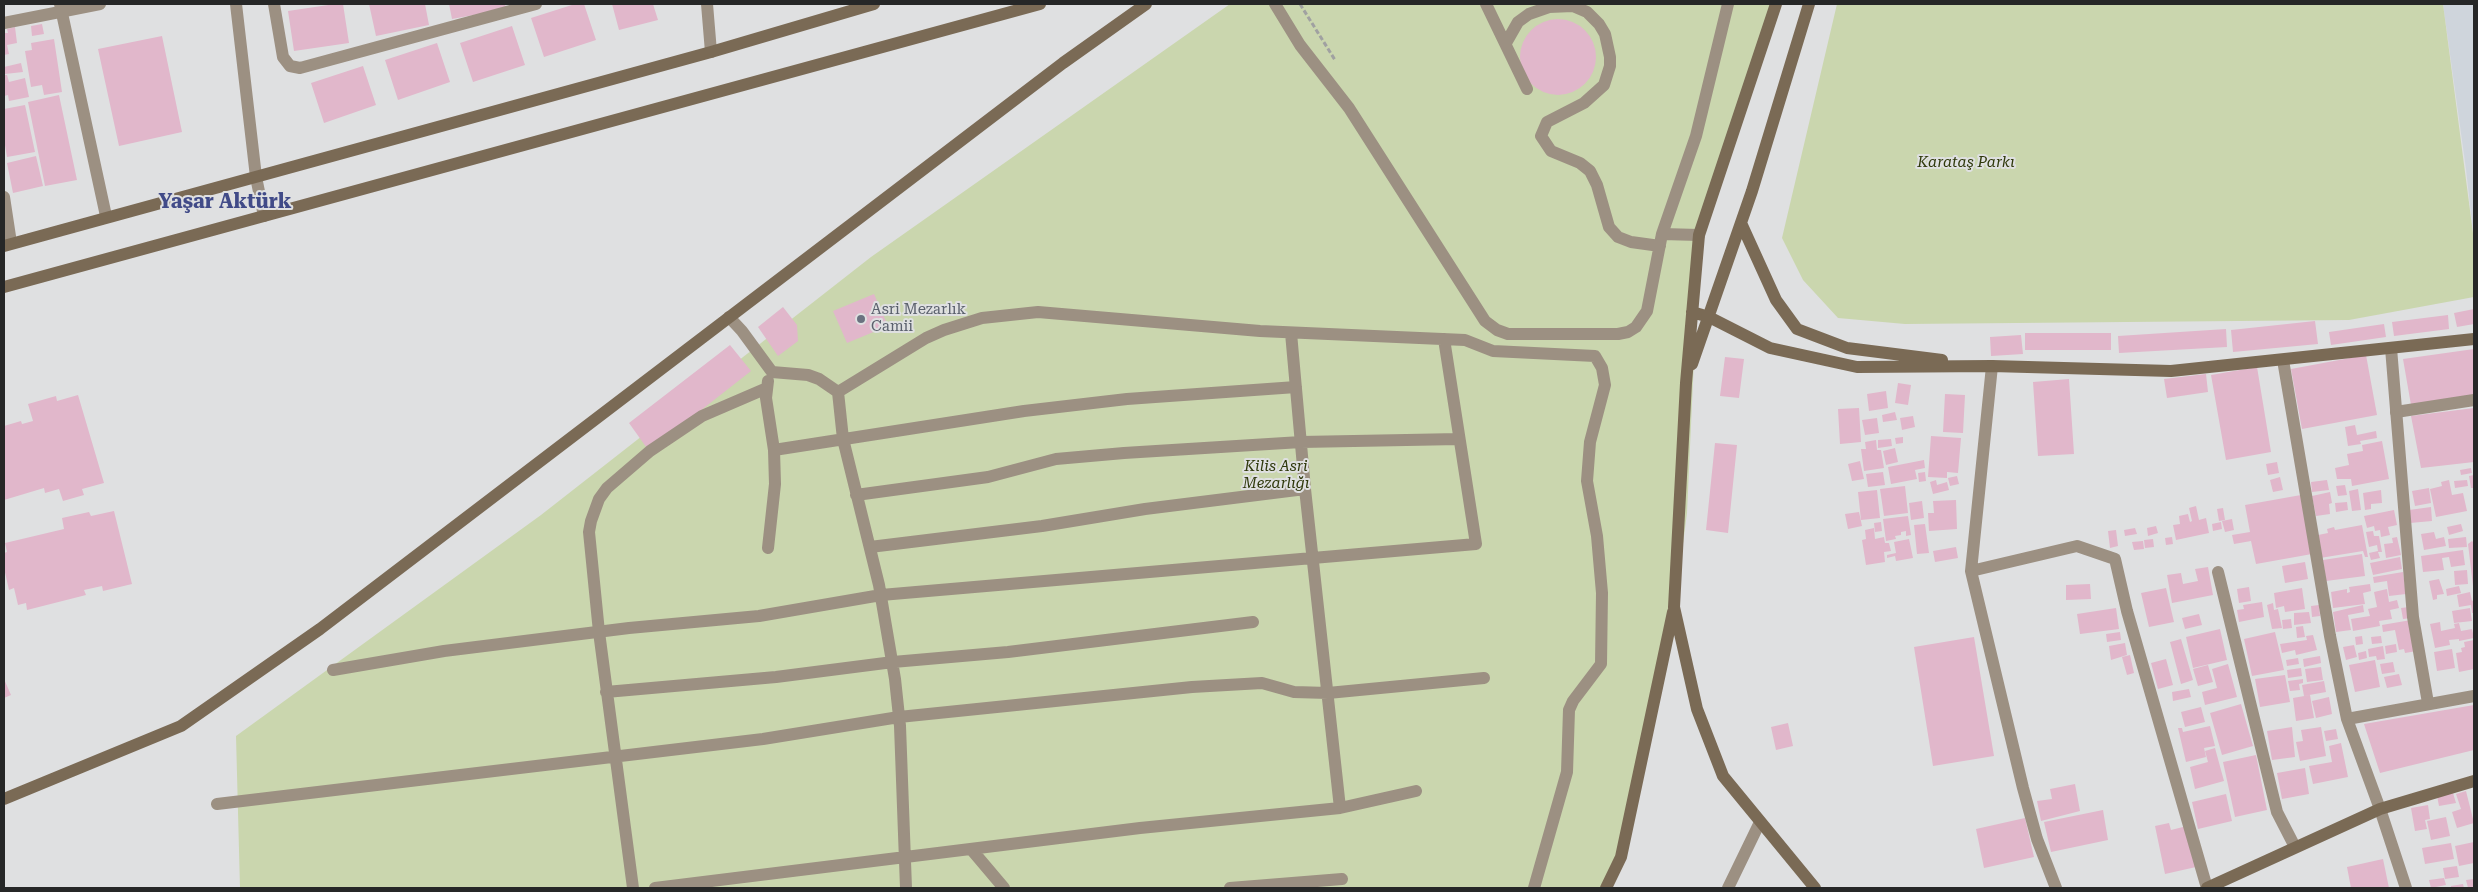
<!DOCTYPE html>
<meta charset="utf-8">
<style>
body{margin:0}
#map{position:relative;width:2478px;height:892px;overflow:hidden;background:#dfe0e1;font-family:"Roboto Serif",serif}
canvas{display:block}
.frame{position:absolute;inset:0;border:5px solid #262727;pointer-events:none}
</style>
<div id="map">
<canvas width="2478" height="892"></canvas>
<div class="frame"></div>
</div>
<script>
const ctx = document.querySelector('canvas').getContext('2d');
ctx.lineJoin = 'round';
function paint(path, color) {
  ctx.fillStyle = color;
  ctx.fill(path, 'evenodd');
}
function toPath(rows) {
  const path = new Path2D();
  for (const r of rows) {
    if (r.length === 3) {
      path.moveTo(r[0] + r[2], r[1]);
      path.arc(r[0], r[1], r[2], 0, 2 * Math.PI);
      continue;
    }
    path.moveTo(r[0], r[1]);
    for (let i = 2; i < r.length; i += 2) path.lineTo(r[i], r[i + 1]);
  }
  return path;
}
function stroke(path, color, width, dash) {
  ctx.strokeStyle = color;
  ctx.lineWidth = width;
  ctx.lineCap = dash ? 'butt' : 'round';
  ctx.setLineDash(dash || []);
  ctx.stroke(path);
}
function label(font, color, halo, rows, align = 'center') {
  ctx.font = font + ' "Roboto Serif",serif';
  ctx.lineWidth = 4;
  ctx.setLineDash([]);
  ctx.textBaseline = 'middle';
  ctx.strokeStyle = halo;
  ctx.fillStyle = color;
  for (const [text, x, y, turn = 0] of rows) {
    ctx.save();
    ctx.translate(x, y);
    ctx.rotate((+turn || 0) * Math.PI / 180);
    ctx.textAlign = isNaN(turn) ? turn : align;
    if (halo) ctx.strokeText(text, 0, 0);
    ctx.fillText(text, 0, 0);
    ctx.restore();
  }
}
const built = toPath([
 [2443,4,2474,4,2474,241,2466,169]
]);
const green = toPath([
 [1230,4,1777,4,1699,250,1687,513,1674,612,1608,888,240,888,236,736,541,515,871,257],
 [1837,4,2443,4,2474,241,2474,297,2349,320,1905,324,1838,318,1803,280,1782,238]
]);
const building = toPath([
 [335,4,343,4,349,43,294,51,288,11],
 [369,4,425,4,429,25,376,36],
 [449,4,505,4,506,9,452,19],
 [575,4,584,4,596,40,544,57,531,18],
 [612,4,653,4,658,20,619,30],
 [1558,57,38],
 [42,24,44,34,32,36,31,26],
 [512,26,525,65,473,82,460,43],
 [15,27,17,43,7,45,9,54,4,55,4,33,8,33,7,29],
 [162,36,182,132,119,146,98,49],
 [54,39,62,92,44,95,42,85,31,87,25,51,32,50,31,43],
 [437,43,450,82,398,100,385,60],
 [21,63,23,72,5,74,4,67],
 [363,66,376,105,324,123,311,83],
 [4,75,7,75,9,82,25,78,29,97,9,101,8,95,4,96],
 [59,95,77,180,45,186,28,102],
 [25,105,35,152,7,157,4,139,4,109],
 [36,156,43,186,13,193,7,163],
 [874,294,888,326,847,343,833,311],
 [783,307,797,325,798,341,778,356,758,327],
 [2474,309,2474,324,2457,327,2454,313],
 [2448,315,2449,329,2394,336,2392,322],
 [2315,321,2318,344,2233,352,2231,330],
 [2384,324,2386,337,2331,345,2329,332],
 [2226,329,2227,347,2119,353,2118,336],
 [2025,333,2111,333,2111,350,2025,350],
 [2021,335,2023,354,1991,356,1990,337],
 [730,345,751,371,649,451,629,423],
 [2474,349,2474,395,2411,405,2403,359],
 [2366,355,2377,415,2302,429,2291,369],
 [1725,357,1744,359,1739,398,1720,396],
 [2257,367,2271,452,2226,460,2211,375],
 [2206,374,2208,392,2167,398,2164,379],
 [2069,379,2074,454,2038,456,2033,382],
 [1898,383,1911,385,1908,405,1895,403],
 [1886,391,1888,408,1869,411,1867,394],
 [1945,394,1965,395,1963,433,1943,432],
 [78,395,104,483,82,489,84,495,63,501,59,489,45,493,44,488,4,500,4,426,21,421,22,424,33,421,28,404,56,396,57,401],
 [1859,408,1861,442,1840,444,1838,409],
 [2474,408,2474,462,2421,468,2411,416],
 [1895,412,1897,420,1883,422,1882,415],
 [1913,416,1915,427,1902,430,1900,418],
 [1877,418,1879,433,1865,435,1862,420],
 [2355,425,2357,435,2376,431,2377,438,2360,441,2361,444,2348,446,2345,427],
 [1931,436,1961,438,1958,473,1947,472,1947,478,1928,477],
 [1903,437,1903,443,1896,444,1895,438],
 [1891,439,1892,446,1878,448,1878,440],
 [1876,440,1877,450,1881,450,1884,468,1864,471,1861,449,1866,449,1865,442],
 [2382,441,2389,479,2352,486,2351,479,2337,479,2335,468,2349,465,2347,454,2363,451,2362,445],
 [1715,443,1737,445,1728,533,1706,530],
 [1895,448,1898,462,1886,465,1883,451],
 [1924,460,1925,468,1915,470,1917,479,1891,484,1888,467],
 [1860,461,1864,479,1852,481,1848,464],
 [2277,462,2279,473,2268,475,2266,464],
 [2471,468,2472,473,2461,475,2460,470],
 [1883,472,1885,485,1868,487,1866,474],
 [1925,472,1926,481,1919,482,1918,473],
 [2474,475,2474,488,2471,488,2469,476],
 [1957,476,1959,484,1950,486,1948,478],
 [2280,477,2283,490,2273,492,2270,480],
 [1936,480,1937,485,1947,482,1949,490,1933,494,1930,482],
 [2327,480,2329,490,2312,492,2311,482],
 [2449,480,2452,495,2463,493,2467,511,2436,517,2430,489,2442,486,2441,482],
 [2467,480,2468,486,2455,488,2454,481],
 [2345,485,2347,495,2338,496,2336,486],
 [1905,486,1908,513,1884,516,1880,489],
 [2429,488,2431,503,2415,506,2412,491],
 [2358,489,2361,510,2352,511,2349,491],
 [1877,490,1880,518,1861,520,1858,492],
 [2381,490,2382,503,2371,504,2371,509,2365,510,2363,493],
 [2330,492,2332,503,2329,504,2330,514,2316,516,2312,496],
 [2301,495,2312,554,2256,564,2251,541,2234,544,2232,535,2250,532,2245,505],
 [1956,500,1957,529,1929,531,1928,513,1934,513,1933,501],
 [1922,501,1924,518,1911,520,1909,503],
 [2347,502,2348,510,2336,512,2335,503],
 [2196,506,2199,520,2206,518,2209,533,2176,540,2173,525,2180,524,2179,516,2188,514,2190,522,2192,521,2189,508],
 [2431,507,2432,521,2410,523,2409,510],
 [2223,508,2225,520,2219,521,2217,509],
 [2394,510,2397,525,2388,527,2390,535,2381,537,2380,530,2375,531,2374,526,2367,528,2364,516],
 [114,511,132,584,103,591,102,586,84,590,86,595,27,610,26,603,18,605,14,588,9,590,4,568,4,553,7,552,5,543,64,529,62,518,89,512,91,516],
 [1859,512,1862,526,1848,529,1845,514],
 [1908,516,1911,535,1906,536,1906,531,1901,532,1901,535,1895,536,1896,539,1886,541,1883,519],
 [2232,519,2234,530,2225,532,2222,521],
 [1881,522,1882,531,1875,532,1874,523],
 [2221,522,2222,529,2213,531,2212,524],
 [1925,524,1929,553,1917,554,1914,525],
 [2461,524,2463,531,2449,535,2447,527],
 [2362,525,2368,557,2365,557,2363,551,2320,558,2318,535,2328,533,2327,529,2334,527,2335,530],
 [2156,526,2158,533,2148,536,2147,528],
 [1874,528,1875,539,1884,537,1885,543,1889,543,1891,551,1884,552,1885,562,1866,565,1862,540,1866,539,1865,530],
 [2135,528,2137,534,2125,536,2124,530],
 [2116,530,2118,546,2110,548,2108,531],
 [2373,531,2374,536,2379,536,2382,552,2378,552,2380,558,2371,560,2369,553,2378,551,2377,545,2369,547,2366,532],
 [2434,532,2436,539,2444,537,2446,546,2424,550,2421,534],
 [2172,537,2173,544,2166,545,2165,538],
 [2397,537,2401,555,2386,558,2384,544,2393,543,2392,538],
 [2466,537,2467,547,2449,548,2448,539],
 [1909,539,1913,558,1896,561,1895,556,1887,558,1887,555,1896,553,1894,542],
 [2153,539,2154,547,2145,548,2144,540],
 [2143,541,2144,549,2134,550,2132,542],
 [2472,541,2474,543,2473,586,2468,544],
 [1956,547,1958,558,1935,562,1933,551],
 [2463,550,2465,565,2451,567,2449,557,2442,558,2444,570,2423,572,2421,556],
 [2362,554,2365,576,2326,581,2323,560],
 [2400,557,2402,569,2373,575,2370,563],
 [2305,562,2308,579,2285,583,2282,566],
 [2208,567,2213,595,2172,603,2167,575,2181,573,2183,584,2198,581,2195,569],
 [2467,570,2468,584,2455,585,2454,571],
 [2403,572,2406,594,2389,596,2387,581,2374,583,2373,577],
 [2439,579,2444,594,2437,595,2437,599,2433,600,2429,581],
 [2090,584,2091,599,2066,600,2066,585],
 [2370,584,2371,591,2363,593,2365,604,2333,608,2331,592,2347,589,2347,593,2350,592,2349,587],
 [2459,586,2461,593,2447,596,2446,589],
 [2249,587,2251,601,2239,603,2237,589],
 [2166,588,2174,622,2149,627,2141,593],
 [2302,588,2305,609,2285,612,2284,606,2276,608,2274,593],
 [2387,589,2389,602,2397,600,2399,608,2390,610,2392,619,2379,621,2380,626,2353,631,2351,619,2370,616,2368,609,2377,607,2374,592],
 [2470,592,2472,601,2474,600,2474,613,2472,613,2471,605,2459,607,2457,595],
 [2262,602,2264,617,2239,622,2237,610,2244,609,2243,605],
 [2273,603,2274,610,2278,609,2282,628,2272,629,2267,605],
 [2319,605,2320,616,2312,617,2311,606],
 [2363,605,2364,612,2348,615,2351,630,2336,632,2333,612],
 [2409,607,2411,618,2403,619,2401,608],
 [2116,608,2119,629,2080,634,2077,614],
 [2470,608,2472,621,2454,623,2452,611],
 [2309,612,2311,623,2294,625,2294,613],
 [2199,614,2202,625,2185,629,2182,618],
 [2291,619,2292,628,2283,629,2282,620],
 [2411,620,2417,651,2405,653,2404,649,2399,650,2395,630,2383,632,2382,625],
 [2440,622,2441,631,2455,628,2454,624,2459,623,2461,631,2472,629,2474,638,2459,641,2459,639,2449,640,2450,645,2435,648,2430,624],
 [2303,626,2305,637,2297,638,2296,627],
 [2220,629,2227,660,2193,668,2186,637],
 [2120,632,2121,640,2107,642,2106,634],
 [2275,632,2284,670,2252,676,2244,639],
 [2313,635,2317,650,2296,655,2295,650,2282,653,2280,644,2307,640,2306,636],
 [2362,636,2363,644,2356,645,2355,637],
 [2381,636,2382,643,2372,644,2371,637],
 [1974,637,1994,756,1933,766,1914,647],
 [2181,639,2193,680,2181,684,2170,642],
 [2474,640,2474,669,2459,672,2456,653,2462,652,2461,648,2465,647,2464,642],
 [2125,643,2127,655,2111,660,2109,646],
 [2396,644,2397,652,2386,654,2385,646],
 [2354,645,2357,657,2346,660,2343,647],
 [2383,646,2385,659,2377,660,2376,656,2369,657,2368,649],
 [2452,649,2455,668,2437,671,2434,652],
 [2366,651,2367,658,2359,660,2358,653],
 [2130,655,2134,673,2127,675,2122,657],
 [2320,656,2321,663,2304,667,2303,659],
 [2298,658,2299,664,2287,666,2286,660],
 [2166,659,2173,685,2158,689,2151,663],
 [2375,660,2380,687,2355,692,2349,665],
 [2393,662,2395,672,2382,674,2380,664],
 [2228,664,2237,697,2205,705,2202,692,2217,688,2212,669],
 [2208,665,2213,682,2198,686,2193,669],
 [2321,667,2323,680,2307,682,2305,669],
 [2301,668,2302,676,2288,678,2287,670],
 [2399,674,2402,685,2387,688,2384,677],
 [2285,675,2290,702,2260,707,2255,679],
 [4,679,11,695,4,698],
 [2303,679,2303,683,2299,684,2300,690,2290,691,2288,681],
 [2324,681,2326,692,2304,696,2302,685],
 [2189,689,2191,697,2173,701,2172,692],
 [2310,695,2314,718,2296,721,2293,698],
 [2329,697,2332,714,2316,718,2312,701],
 [2241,704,2253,746,2222,755,2210,713],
 [2474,705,2474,750,2380,773,2364,724],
 [2201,707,2205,722,2185,727,2181,712],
 [1788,723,1793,746,1776,750,1771,727],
 [2210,726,2215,746,2204,748,2206,757,2186,762,2178,728,2182,728,2183,732],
 [2292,727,2295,757,2272,760,2267,731],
 [2321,727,2326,756,2300,761,2296,742,2303,741,2301,730],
 [2336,729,2338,739,2326,741,2324,731],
 [2341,743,2348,777,2313,784,2309,766,2332,762,2329,746],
 [2215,748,2224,781,2195,789,2190,767,2208,762,2205,751],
 [2256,755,2267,810,2235,817,2223,762],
 [2305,768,2309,794,2282,799,2277,773],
 [2075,784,2080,811,2041,821,2037,801,2052,799,2050,789],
 [2466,791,2474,823,2457,828,2452,812,2461,809,2456,794],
 [2453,793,2456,803,2439,806,2437,796],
 [2226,794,2232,821,2198,829,2192,802],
 [2428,805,2430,819,2425,820,2427,829,2415,831,2411,808],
 [2103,810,2108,840,2051,852,2044,822],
 [2446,817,2450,836,2431,840,2427,821],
 [2025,818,2034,857,1984,868,1976,829],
 [2169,823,2171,830,2187,826,2196,867,2165,874,2155,826],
 [2474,842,2474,863,2459,866,2455,846],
 [2451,843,2454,859,2425,864,2422,848],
 [2383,859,2389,888,2351,888,2347,867],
 [2457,866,2459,877,2445,879,2443,868],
 [2444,878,2446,885,2431,888,2429,880],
 [2474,879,2474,888,2468,888,2466,880],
 [2463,884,2464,888,2451,888,2451,886]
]);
const path = toPath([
 [1300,4,1335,60]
]);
const lane = toPath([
 [274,4,283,57,290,66,300,68,536,4],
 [1275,4,1300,45,1349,108,1485,321,1497,330,1508,334,1618,334,1628,332,1636,327,1647,311,1662,234,1696,136,1728,4],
 [1486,4,1527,89],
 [1506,43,1518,22,1529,14,1549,7,1573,6,1587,12,1599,24,1605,34,1610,57,1610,66,1604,85,1584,103,1547,122,1541,136,1551,151,1580,163,1590,171,1597,185,1609,227,1618,237,1631,242,1660,246],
 [1662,234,1699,235],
 [729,317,742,331,772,372],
 [1291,333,1305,489,1340,808],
 [772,372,808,375,819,379,838,392,843,439,879,585,895,679,900,726,906,888],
 [838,392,926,338,944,330,982,318,1038,312,1260,331,1465,340,1493,351,1595,356,1602,368,1605,385,1590,442,1587,481,1597,536,1602,593,1601,664,1573,701,1569,710,1567,772,1534,888],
 [2396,412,2474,400],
 [774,450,1024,411,1127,399,1296,387],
 [856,495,988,477,1056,459,1124,453,1301,442,1459,439],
 [870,547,1042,526,1145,509,1305,489],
 [768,548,775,484,774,450,766,398,768,381],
 [333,670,444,651,629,628,759,616,881,595,1476,544,1444,339],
 [606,692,776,677,893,662,1008,652,1253,622],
 [217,804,763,739,899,717,1192,687,1262,683,1294,692,1328,693,1484,678],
 [971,849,1004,888],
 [633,888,599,632,589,532,591,521,599,499,607,488,650,451,702,416,767,388],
 [655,888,1140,828,1340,808,1416,791],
 [1230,888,1342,879]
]);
const street = toPath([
 [60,4,106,216],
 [236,4,256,177,264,216],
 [707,4,711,52],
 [4,23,100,4],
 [4,197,11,243],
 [2391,348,2413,617,2428,703],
 [2283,360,2330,636,2347,719,2380,809,2406,888],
 [1992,366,1971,571,2023,788,2037,839,2056,888],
 [1971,571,2077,546,2115,559,2127,611,2207,888],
 [2218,572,2277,812,2295,847],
 [2347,719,2474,696],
 [1728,888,1760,822]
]);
const secondary = toPath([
 [1776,4,1699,235,1686,383,1674,607,1697,709,1723,776,1815,888],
 [1741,223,1776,300,1797,329,1847,348,1942,360],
 [4,246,711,52,874,4],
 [4,287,1040,4],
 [1692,312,1709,317,1770,348,1857,367,1992,366,2171,371,2474,339],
 [1692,364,1752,191,1809,4],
 [4,799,181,726,320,629,1063,63,1146,4],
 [1606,888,1621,857,1673,612],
 [2207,888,2380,809,2474,781]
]);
const markers = [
 [861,319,5,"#6b7280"]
];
const parkNames = [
 ["Karataş Parkı",1966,163],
 ["Kilis Asri",1276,467],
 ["Mezarlığı",1276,484]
];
const worshipNames = [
 ["Asri Mezarlık",871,310],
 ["Camii",871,327]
];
const districtNames = [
 ["Yaşar Aktürk",225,202]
];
paint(built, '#cfd5dc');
paint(green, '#cad6ae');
paint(building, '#e1b7cb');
stroke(path, '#a0a1a1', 3, [5, 2.5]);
stroke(lane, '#9c9082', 12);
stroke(street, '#9c9082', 12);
stroke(secondary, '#7a6a55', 12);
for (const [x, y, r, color] of markers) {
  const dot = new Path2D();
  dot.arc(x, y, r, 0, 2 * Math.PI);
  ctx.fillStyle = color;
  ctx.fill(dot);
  stroke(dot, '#dfe0e1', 2);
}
label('italic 15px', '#2f390b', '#dfe0e1', parkNames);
label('15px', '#5b616d', '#dfe0e1', worshipNames, 'left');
label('bold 20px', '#414b88', '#dfe0e1', districtNames);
</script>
